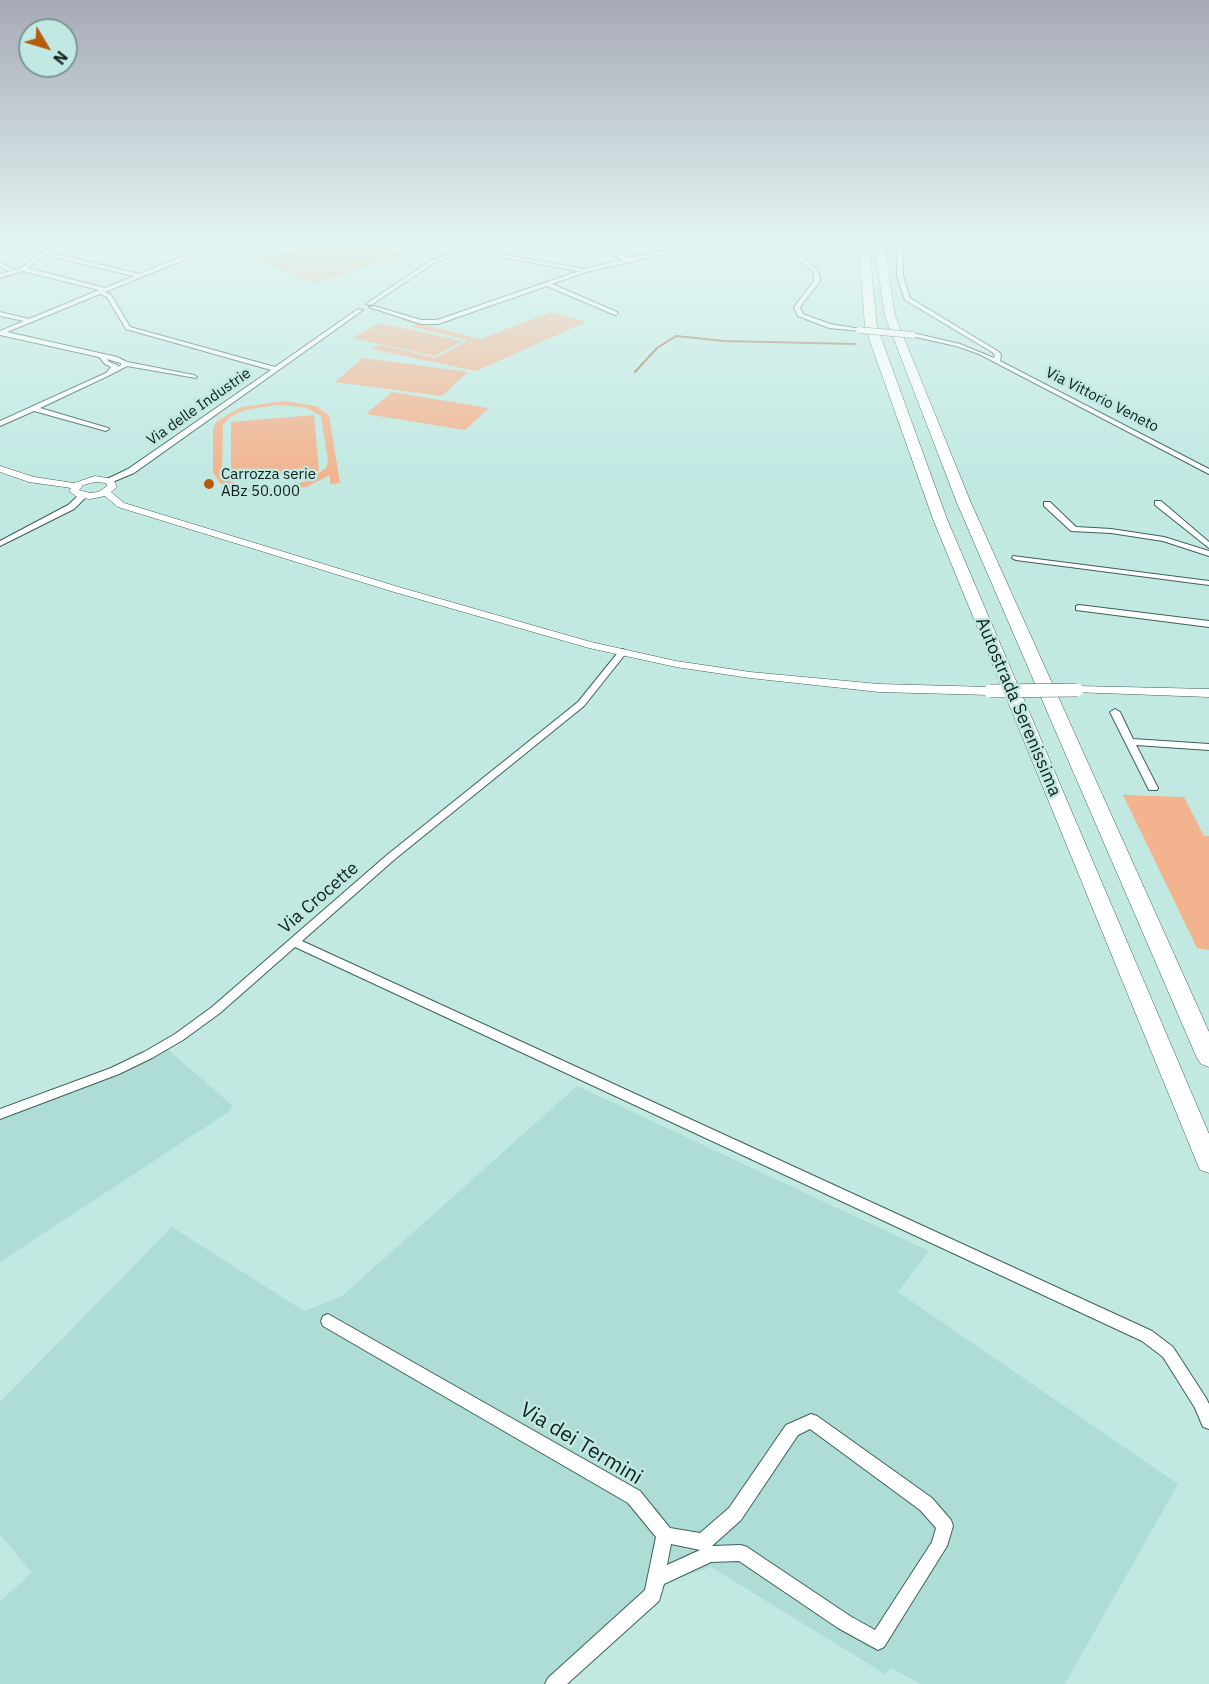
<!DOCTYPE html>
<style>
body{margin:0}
#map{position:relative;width:1209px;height:1684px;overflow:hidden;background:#c1e9e2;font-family:"IBM Plex Sans",sans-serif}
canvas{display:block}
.north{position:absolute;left:18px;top:18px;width:60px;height:60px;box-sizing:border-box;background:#c1e9e2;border:2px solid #7b9994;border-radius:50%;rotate:128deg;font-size:16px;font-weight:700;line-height:24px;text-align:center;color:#11201e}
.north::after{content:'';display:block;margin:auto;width:21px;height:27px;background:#b85a0c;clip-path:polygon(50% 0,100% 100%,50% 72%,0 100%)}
</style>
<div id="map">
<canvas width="1209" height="1684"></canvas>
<div class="north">N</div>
</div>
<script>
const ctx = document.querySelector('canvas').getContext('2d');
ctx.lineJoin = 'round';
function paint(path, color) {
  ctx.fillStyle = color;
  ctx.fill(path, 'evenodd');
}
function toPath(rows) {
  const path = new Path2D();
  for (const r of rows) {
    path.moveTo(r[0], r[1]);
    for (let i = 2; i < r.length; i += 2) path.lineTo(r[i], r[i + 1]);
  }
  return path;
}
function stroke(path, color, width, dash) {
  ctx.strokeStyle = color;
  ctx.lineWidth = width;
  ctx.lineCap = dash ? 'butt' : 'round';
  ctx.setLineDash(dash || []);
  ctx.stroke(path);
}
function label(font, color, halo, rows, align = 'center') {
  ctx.font = font + ' "IBM Plex Sans",sans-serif';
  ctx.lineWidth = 5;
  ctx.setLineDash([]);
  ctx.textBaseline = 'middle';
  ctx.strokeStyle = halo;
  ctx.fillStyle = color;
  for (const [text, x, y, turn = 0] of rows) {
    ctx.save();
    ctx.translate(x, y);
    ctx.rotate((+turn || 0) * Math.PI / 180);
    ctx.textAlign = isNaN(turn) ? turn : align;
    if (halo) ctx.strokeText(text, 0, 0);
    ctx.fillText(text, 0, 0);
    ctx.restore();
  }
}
const built = toPath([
 [167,1049,232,1105,230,1111,0,1262,0,1119,112,1077,150,1060],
 [577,1086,929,1251,898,1292,1178,1484,1065,1684,921,1684,891,1668,885,1674,711,1567,646,1589,543,1684,0,1684,0,1601,32,1573,0,1534,0,1402,172,1227,304,1311,342,1296]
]);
const green = toPath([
 [326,241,370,241,408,255,313,283,257,260],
 [551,312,586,322,476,371,371,349,379,345,436,358,468,340,412,327,415,324,398,318,480,339],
 [380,323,462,341,435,356,352,338],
 [363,358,468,372,442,396,335,382],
 [391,393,391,392,489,408,465,430,366,414],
 [285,401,316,406,329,415,340,483,330,484,330,475,306,487,268,493,240,491,220,483,213,472,213,428,217,421,241,407],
 [276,405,304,407,321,416,328,461,326,468,308,481,277,488,253,488,229,481,222,471,223,425,229,418,245,410],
 [314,415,319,471,231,479,231,422],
 [1123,795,1184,797,1204,836,1209,836,1209,950,1197,948]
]);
const stream = toPath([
 [635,372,657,348,676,336,724,341,855,344]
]);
const minor = toPath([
 [32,241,214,244,219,242,228,245,254,241,218,251,210,249,105,292,111,295,130,327,275,367,358,309,363,310,134,473,110,483,106,481,107,479,128,469,271,370,126,329,107,297,100,294,7,332,117,357,127,362,194,375,197,377,196,378,127,366,110,375,40,408,108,428,109,429,106,431,34,411,0,426,0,421,106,373,111,367,105,364,99,357,0,335,0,331,24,321,0,316,0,312,29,319,99,290,23,271,0,278,0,274,10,271,0,267,0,263,15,270,21,268,49,247,52,249,48,252,139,274,207,246,42,243,0,249,0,245,32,241],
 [45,255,134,276,105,288,27,268,45,255],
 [107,359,121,363,121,365,118,367,117,365,109,362,107,359],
 [488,241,495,241,473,249,584,269,623,260,587,241,593,241,629,258,711,241,720,241,586,272,552,284,617,312,618,313,615,315,547,286,438,324,421,324,369,307,374,306,421,320,437,320,579,271,467,251,434,263,371,305,366,304,430,261,488,241],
 [779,241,784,241,817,270,820,276,820,281,800,307,803,314,830,324,861,329,861,331,829,328,798,316,794,307,814,281,814,276,813,272,779,241],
 [897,241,902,241,903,276,910,298,996,350,1001,354,1000,361,1209,469,1209,474,979,354,956,346,911,336,911,334,913,333,960,344,994,358,995,355,992,352,905,300,897,276,897,241],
 [81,493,88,495,74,509,0,546,0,541,68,505,81,493],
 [1155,501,1161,501,1209,542,1209,548,1155,505,1155,501],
 [1044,502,1050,502,1076,527,1111,529,1164,537,1209,551,1209,556,1163,541,1111,533,1071,531,1044,506,1044,502],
 [1013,556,1209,581,1209,585,1016,560,1012,558,1013,556],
 [1079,605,1209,621,1209,627,1076,610,1076,606,1079,605],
 [623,649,627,652,584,706,395,859,302,941,1152,1331,1173,1347,1206,1398,1209,1404,1209,1429,1203,1427,1195,1408,1163,1357,1142,1341,295,947,220,1013,183,1040,152,1058,119,1074,0,1119,0,1109,111,1068,144,1052,175,1034,212,1007,387,855,578,702,620,650,623,649],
 [1115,709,1120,712,1133,739,1209,744,1209,750,1136,745,1158,788,1157,790,1149,790,1110,712,1115,709],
 [328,1314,640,1491,670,1528,700,1533,729,1508,786,1425,811,1414,817,1416,932,1498,951,1520,953,1526,947,1546,884,1647,878,1650,838,1628,739,1561,711,1562,664,1584,659,1601,567,1684,545,1684,548,1678,645,1590,656,1537,628,1503,323,1326,321,1321,323,1316,328,1314],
 [810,1429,920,1510,936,1528,932,1542,875,1630,850,1616,747,1547,741,1545,712,1546,741,1520,798,1435,810,1429],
 [671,1544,700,1550,667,1565,671,1544]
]);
const tertiary = toPath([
 [0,466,34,477,74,483,95,476,113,479,117,487,111,492,124,503,402,588,591,642,676,661,750,672,879,684,990,687,996,691,990,695,879,692,750,678,676,667,589,648,394,592,118,507,105,496,90,499,77,497,69,491,71,488,29,482,0,472,0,466],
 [95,482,106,483,107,486,98,492,90,493,79,490,83,485,95,482],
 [1077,686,1209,689,1209,697,1073,692,1071,690,1077,686]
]);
const motorway = toPath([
 [863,241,873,241,870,258,877,327,947,519,1209,1134,1209,1173,1200,1170,1197,1163,933,519,865,327,860,258,863,241],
 [876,241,886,241,885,250,895,316,971,503,1209,1032,1209,1067,1201,1064,1197,1058,957,503,885,316,875,250,876,241]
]);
const minorBridge = toPath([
 [859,330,913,335]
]);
const tertiaryBridge = toPath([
 [990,691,1077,690]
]);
const markers = [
 [209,484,6,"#b85a0c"]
];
const farStreetnames = [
 ["Via Vittorio Veneto",1102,400,27],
 ["Via delle Industrie",199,407,-35]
];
const farPoinames = [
 ["Carrozza serie",221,475],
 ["ABz 50.000",221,492]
];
const streetNames = [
 ["Autostrada Serenissima",1018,707,67],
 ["Via Crocette",319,898,-41]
];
const nearStreetnames = [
 ["Via dei Termini",581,1444,31]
];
paint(built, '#adddd4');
paint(green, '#f2b38e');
stroke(stream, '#a77555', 2);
stroke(minor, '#3c605b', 2);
stroke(tertiary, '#3c605b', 1);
stroke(motorway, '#3c605b', 1);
paint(minor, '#fff');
paint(tertiary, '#fff');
paint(motorway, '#fff');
stroke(minorBridge, '#3c605b', 7, []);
stroke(tertiaryBridge, '#3c605b', 14, []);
stroke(minorBridge, '#fff', 6);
stroke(tertiaryBridge, '#fff', 13);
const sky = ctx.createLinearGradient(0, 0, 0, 477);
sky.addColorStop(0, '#a7aab6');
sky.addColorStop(0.51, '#e3f5f2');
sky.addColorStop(1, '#e3f5f200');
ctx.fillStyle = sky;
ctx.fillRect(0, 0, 1209, 477);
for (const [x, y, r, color] of markers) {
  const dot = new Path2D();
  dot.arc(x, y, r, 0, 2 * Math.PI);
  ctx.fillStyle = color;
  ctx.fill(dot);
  stroke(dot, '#c1e9e2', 2);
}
label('15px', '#11201e', '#c1e9e2', farStreetnames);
label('15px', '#11201e', '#c1e9e2', farPoinames, 'left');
label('18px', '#11201e', '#c1e9e2', streetNames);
label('21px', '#11201e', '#c1e9e2', nearStreetnames);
</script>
